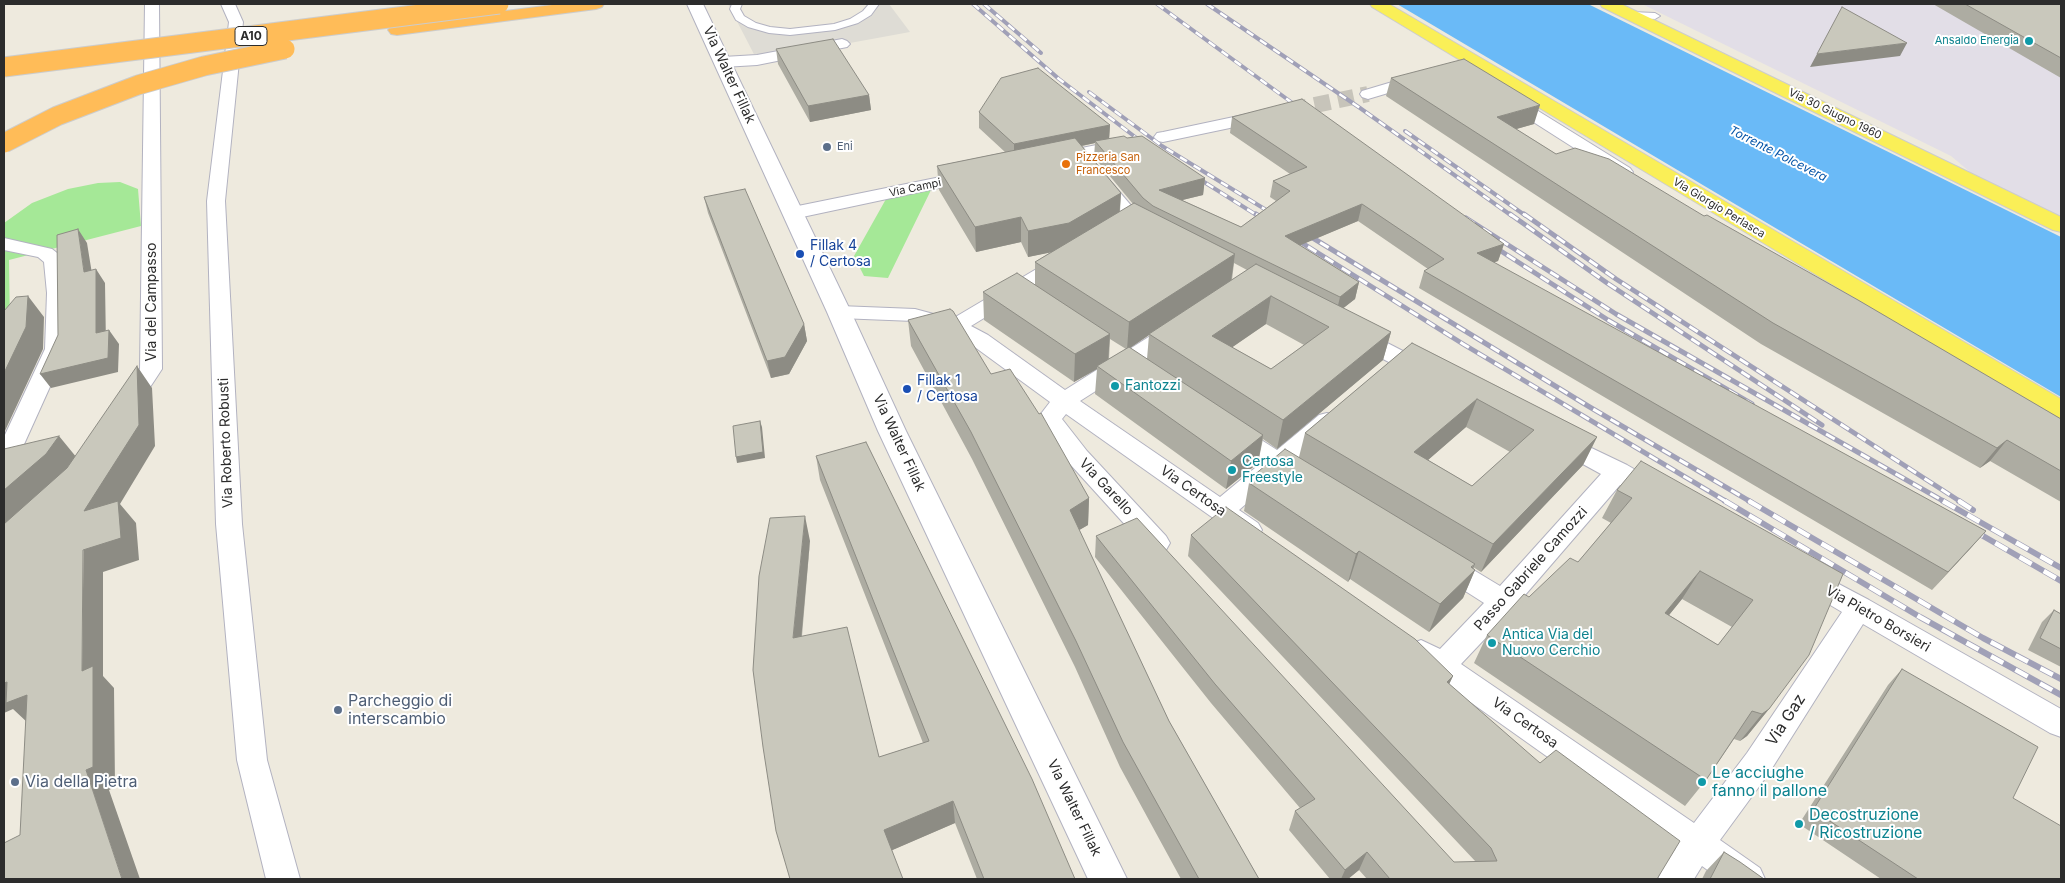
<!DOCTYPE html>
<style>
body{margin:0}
#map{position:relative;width:2065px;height:883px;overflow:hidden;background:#eeeade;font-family:Inter,sans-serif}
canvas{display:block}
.frame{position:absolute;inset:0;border:5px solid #2c2c2c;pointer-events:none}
</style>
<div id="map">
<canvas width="2065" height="883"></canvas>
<div class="frame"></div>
</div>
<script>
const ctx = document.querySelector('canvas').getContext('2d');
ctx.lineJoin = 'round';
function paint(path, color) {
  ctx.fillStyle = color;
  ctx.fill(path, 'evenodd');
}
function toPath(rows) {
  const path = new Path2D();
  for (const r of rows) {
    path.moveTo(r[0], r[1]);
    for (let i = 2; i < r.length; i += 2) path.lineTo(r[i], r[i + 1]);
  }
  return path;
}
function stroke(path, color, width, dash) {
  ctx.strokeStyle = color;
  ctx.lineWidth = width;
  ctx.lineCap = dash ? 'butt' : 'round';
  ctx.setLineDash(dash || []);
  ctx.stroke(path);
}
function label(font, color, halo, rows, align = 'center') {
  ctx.font = font + ' Inter,sans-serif';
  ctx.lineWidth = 4;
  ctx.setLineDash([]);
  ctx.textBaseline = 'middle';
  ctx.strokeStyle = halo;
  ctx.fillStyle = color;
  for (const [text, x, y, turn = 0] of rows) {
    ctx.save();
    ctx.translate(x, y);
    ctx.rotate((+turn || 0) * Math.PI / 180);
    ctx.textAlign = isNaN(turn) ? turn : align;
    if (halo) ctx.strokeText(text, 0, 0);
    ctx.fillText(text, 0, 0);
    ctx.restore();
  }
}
const industrial = toPath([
 [1642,4,2061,4,2061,217,1976,177,1951,156]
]);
const green = toPath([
 [120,182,138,189,141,226,9,260,10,328,4,334,4,223,32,203,68,189,98,183],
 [931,190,888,278,864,276,854,256,886,199]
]);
const plaza = toPath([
 [728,4,737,4,736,9,752,25,790,32,835,27,867,13,874,4,889,4,910,32,757,60]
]);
const water = toPath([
 [1397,4,1588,4,2061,237,2061,397]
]);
const minorTunnel = toPath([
 [1291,110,1368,94]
]);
const pedestrian = toPath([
 [732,4,742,4,740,9,744,16,756,23,770,27,790,29,834,24,850,19,863,11,869,4,879,4,871,15,858,23,835,30,790,35,769,33,748,27,736,20,730,9,732,4],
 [1631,12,1655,13,1660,16,1655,19,1627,17,1626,15,1627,13,1631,12]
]);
const minor = toPath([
 [145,4,159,4,162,369,135,410,127,413,119,410,116,405,140,369,145,4],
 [221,4,235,4,243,22,225,201,242,524,267,760,300,879,266,879,237,760,216,524,207,201,229,22,221,4],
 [842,39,847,41,850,44,847,47,757,65,723,67,718,65,715,62,718,59,723,57,757,55,842,39],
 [1419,74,1425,76,1427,79,1425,82,1368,99,1362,97,1360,94,1362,91,1419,74],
 [1508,94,1514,96,1630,168,1633,172,1630,176,1624,177,1618,176,1502,102,1500,99,1502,96,1508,94],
 [1262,111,1268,112,1270,116,1268,120,1163,142,1157,141,1154,137,1157,133,1163,132,1262,111],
 [1126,139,1132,140,1135,144,1132,148,1057,163,1051,162,1048,158,1051,154,1057,153,1126,139],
 [970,171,976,172,979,176,976,180,793,219,786,217,784,213,786,209,793,207,970,171],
 [1099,174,1105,175,1140,216,1155,226,1158,230,1155,234,1148,236,1141,234,1126,224,1090,179,1093,175,1099,174],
 [4,238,52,249,61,256,64,260,67,293,67,349,16,462,13,468,4,471,4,437,45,349,47,293,44,262,38,257,4,250,4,238],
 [1062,256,1069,258,1072,262,1069,266,971,326,988,335,1065,390,1166,326,1174,324,1182,326,1185,331,1182,336,1080,401,1220,497,1261,463,1225,439,1221,433,1225,427,1233,425,1241,427,1277,450,1319,415,1327,413,1335,415,1339,421,1335,427,1295,462,1308,470,1311,476,1308,482,1299,485,1290,482,1279,475,1239,510,1258,523,1262,530,1258,537,1249,540,1240,537,1066,414,1062,419,1087,451,1166,536,1170,543,1166,550,1157,553,1148,550,1069,463,1041,425,1037,419,1050,402,972,345,947,331,914,321,839,318,832,317,829,312,832,307,839,306,915,309,952,319,1055,258,1062,256],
 [1356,329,1364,331,1432,366,1435,371,1432,376,1424,378,1416,376,1348,341,1345,336,1348,331,1356,329],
 [1558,432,1627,465,1665,487,1668,493,1665,499,1656,502,1620,485,1513,609,1461,664,1694,823,1747,753,1842,612,1798,586,1794,579,1798,572,1807,569,1816,572,1869,600,2061,709,2061,737,2050,733,1863,624,1769,773,1720,840,1760,868,1765,879,1720,879,1702,866,1694,879,1658,879,1663,868,1676,848,1411,660,1407,652,1411,644,1421,640,1440,649,1484,603,1434,571,1430,564,1434,557,1443,554,1452,557,1500,586,1601,474,1550,446,1546,440,1550,434,1558,432]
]);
const secondary = toPath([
 [687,4,703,4,851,312,906,431,1127,879,1088,879,878,431,827,312,687,4]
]);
const primary = toPath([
 [1370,4,1389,4,2061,399,2061,420,2052,417,1372,7,1370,4],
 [1600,4,1621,4,2061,217,2061,232,2053,230,1602,7,1600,4]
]);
const motorway = toPath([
 [560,4,604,4,602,7,596,9,397,35,391,34,388,30,391,26,397,25,560,4]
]);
const railFar2 = toPath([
 [973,4,1059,79,1147,146],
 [984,4,1041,53],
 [1157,4,1302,110],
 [1207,4,1360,108,1512,216],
 [1089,92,1162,146,1276,216],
 [1405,131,1526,216],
 [1193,175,1258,216]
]);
const railFar1 = toPath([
 [1256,214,1268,222],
 [1274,214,1277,216],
 [1510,214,1607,283,1822,425],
 [1524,214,1616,279,1961,502],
 [1466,218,1616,314,1945,502],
 [1303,232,1588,406,1751,502],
 [1291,236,1463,344,1727,502],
 [1490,244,1608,320,1752,404]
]);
const rail = toPath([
 [1725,501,1920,617,2061,695],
 [1749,501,1983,638,2061,679],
 [1943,501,2061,568],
 [1959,501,1973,510],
 [1971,529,2061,581]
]);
const motorwayBridge = toPath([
 [4,67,499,4],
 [4,143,57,116,138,85,204,66,285,49]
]);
const wall = toPath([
 [1933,4,2061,4,2061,78],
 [776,49,869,95,871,110,810,122,778,64],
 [1391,78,1534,124,1516,129,1556,154,1704,216,2061,419,2061,502,1990,461,1980,468,1761,344,1386,96],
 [979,112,1110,125,1109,138,1127,138,1205,178,1203,195,1182,200,1241,227,1276,201,1270,197,1273,181,1290,174,1230,133,1232,117,1504,244,1498,261,1493,263,1986,531,1932,590,1419,288,1424,271,1428,269,1358,221,1300,245,1359,282,1355,299,1343,308,1391,332,1383,360,1277,449,1263,439,1258,463,1226,489,1095,394,1097,369,1074,382,984,320,983,292,1035,284,1035,262,1051,252,1028,257,1021,242,976,252,939,190,937,166,1005,152,979,128],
 [1095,143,1094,157,1133,204,1120,212,1121,193,1082,146],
 [1234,263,1247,270,1232,280],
 [1266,324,1304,345,1271,369,1232,347],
 [1149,335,1147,359,1130,348],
 [1110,339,1126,349,1109,359],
 [704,197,804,324,807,341,789,374,771,378,708,213],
 [908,320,991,374,1089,498,1088,525,1079,530,1169,721,1259,879,1181,879,1120,767,1075,667,972,459,911,346],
 [1412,343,1597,437,1583,465,1481,572,1473,567,1475,570,1463,598,1429,632,1350,579,1348,582,1244,511,1249,483,1253,480,1253,476,1299,457,1305,433],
 [1466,427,1510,452,1472,486,1428,460],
 [816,456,1075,879,977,879,955,823,892,850,776,831,810,541,802,636,879,757,923,743,820,480],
 [1617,490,1843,574,1769,709,1747,736,1740,741,1734,739,1706,780,1685,806,1474,663,1487,635,1529,597,1578,562,1611,523,1602,518],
 [1682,599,1732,627,1718,645,1669,615],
 [1191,535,1453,676,1449,684,1657,879,1367,879,1359,870,1348,879,1330,879,1289,830,1295,811,1300,808,1211,703,1095,557,1096,536,1454,862,1476,862,1188,556],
 [2054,610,2061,614,2061,667,2028,650,2042,622],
 [1902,669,2013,798,2061,879,1881,879,1799,824,1888,685],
 [1724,852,1764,879,1702,879,1706,871]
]);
const shadedWall = toPath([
 [1907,43,1900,56,1810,67,1817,54],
 [869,95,871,110,810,122,808,106],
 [1540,105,1534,124,1492,136,1497,117],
 [1110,125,1109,141,1095,141,1095,143,1014,160,1014,144],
 [1205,178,1203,195,1158,206,1159,190],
 [1121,193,1119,218,1068,249,1028,257,1028,231],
 [1362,204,1358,221,1282,253,1285,236],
 [1021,217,1021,242,976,252,975,227],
 [78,229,87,243,94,286,84,272],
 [1504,244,1498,261,1471,270,1477,253],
 [1235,254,1231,281,1149,334,1149,335,1127,350,1129,322],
 [96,269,105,283,106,346,96,333],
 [1359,282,1355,299,1336,314,1340,297],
 [28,296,44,317,43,349,4,433,4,373],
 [1271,296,1266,324,1208,364,1212,336],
 [804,324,807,341,789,374,771,378,767,361],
 [109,330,119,344,118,372,51,388,40,374],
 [1391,332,1383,360,1277,449,1283,420],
 [1110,334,1108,362,1097,366,1097,369,1074,382,1075,354],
 [137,366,152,388,155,446,120,504,136,523,139,560,103,572,103,676,114,688,115,787,109,790,140,879,122,879,86,770,82,671,84,511],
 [1477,399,1466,427,1405,480,1414,452],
 [760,421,762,427,765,458,737,463,736,457],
 [1263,435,1258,463,1226,489,1231,461],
 [59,436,77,458,65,476,4,529,4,490],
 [1597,437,1583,465,1481,572,1493,544],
 [2007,440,1990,461,1980,468,1997,448],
 [1089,498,1088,525,1069,536,1070,510],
 [805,516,810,541,799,662,793,638],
 [1986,531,1970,549,1932,590,1948,572],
 [1359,551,1350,579,1348,582,1356,554],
 [1475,564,1470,575,1475,570,1463,598,1429,632,1440,604],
 [1700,571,1682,599,1648,641,1665,613],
 [1453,676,1444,695,1447,682],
 [7,682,27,695,29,724,13,709,4,713,4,683],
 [1769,709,1747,736,1740,741,1762,714],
 [953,801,955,823,888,852,884,830],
 [1367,852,1359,870,1348,879,1341,879,1345,870]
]);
const building = toPath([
 [1965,4,2061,4,2061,58,1965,4],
 [1842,7,1907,43,1817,54,1842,7],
 [833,39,869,95,808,106,776,49,833,39],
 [1464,59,1540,105,1497,117,1556,154,1575,148,1609,159,1704,216,1707,215,1858,300,2061,419,2061,471,2007,440,1997,448,1773,323,1391,78,1464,59],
 [1038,68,1110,125,1014,144,979,112,1001,78,1038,68],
 [1302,99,1504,244,1477,253,1986,531,1948,572,1424,271,1444,259,1362,204,1285,236,1359,282,1340,297,1153,206,1143,198,1095,141,1124,136,1127,138,1142,136,1205,178,1159,190,1241,227,1290,191,1273,181,1307,167,1232,117,1302,99],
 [1075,138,1121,193,1069,223,1028,231,1021,217,975,227,937,166,1075,138],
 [745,189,804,324,785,357,767,361,704,197,745,189],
 [1134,203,1235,254,1129,322,1035,262,1134,203],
 [78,229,84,272,96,269,96,333,109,330,108,358,40,374,58,335,57,235,78,229],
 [1256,264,1391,332,1283,420,1149,334,1256,264],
 [1271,296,1329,327,1271,369,1212,336,1271,296],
 [1017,273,1110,334,1075,354,983,292,1017,273],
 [28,296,26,327,4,373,4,311,16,297,28,296],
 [950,309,953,311,991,374,1010,369,1039,414,1041,413,1089,498,1070,510,1169,721,1259,879,1199,879,1123,742,1076,641,971,432,908,320,950,309],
 [1412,343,1597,437,1493,544,1305,433,1412,343],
 [1477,399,1534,430,1472,486,1414,452,1477,399],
 [1129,347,1263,435,1231,461,1097,366,1129,347],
 [137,366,139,425,84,511,118,501,121,538,83,550,82,671,93,666,93,767,86,770,122,879,4,879,4,843,20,835,27,695,6,703,7,682,4,683,4,524,67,468,137,366],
 [760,421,763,452,736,457,733,426,760,421],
 [59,436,46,454,4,490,4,449,59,436],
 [866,442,1032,779,1075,879,984,879,953,801,884,830,903,879,790,879,776,831,763,747,753,670,759,576,770,518,805,516,793,638,847,627,879,757,929,741,816,456,866,442],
 [1285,449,1475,564,1471,567,1475,570,1440,604,1359,551,1356,554,1249,483,1255,478,1253,476,1285,449],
 [1641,461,1843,574,1809,655,1769,709,1762,714,1752,711,1706,780,1487,635,1524,594,1529,597,1570,558,1578,562,1632,498,1617,490,1641,461],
 [1700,571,1753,600,1718,645,1665,613,1700,571],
 [1226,507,1415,639,1453,676,1447,682,1540,763,1556,750,1680,841,1657,879,1390,879,1367,852,1345,870,1295,811,1315,799,1215,684,1096,536,1137,518,1454,862,1497,861,1491,848,1191,535,1226,507],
 [2054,610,2061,614,2061,649,2040,638,2054,610],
 [1902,669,2038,747,2013,798,2061,826,2061,879,1918,879,1813,810,1902,669],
 [1724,852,1740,862,1764,879,1710,879,1724,852]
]);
const markers = [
 [2029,41,5,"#0f9aa8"],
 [827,147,5,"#5c6f8a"],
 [1066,164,5,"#e8710a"],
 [800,254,5,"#1a4fb4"],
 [1115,386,5,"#0f9aa8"],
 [907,389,5,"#1a4fb4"],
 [1232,470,5,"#0f9aa8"],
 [1492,643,5,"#0f9aa8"],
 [338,710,5,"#5c6f8a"],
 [15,782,5,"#5c6f8a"],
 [1702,782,5,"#0f9aa8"],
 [1799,824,5,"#0f9aa8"]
];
const farCulturenames = [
 ["Ansaldo Energia",2019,41]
];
const farStreetnames = [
 ["Via 30 Giugno 1960",1835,114,26],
 ["Via Campi",915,188,-12],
 ["Via Giorgio Perlasca",1719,208,31]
];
const farServicenames = [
 ["Eni",837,147]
];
const farFoodnames = [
 ["Pizzeria San",1076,158],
 ["Francesco",1076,171]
];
const shields = [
 [251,36,32]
];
const shieldNames = [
 ["A10",251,36]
];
const farWaternames = [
 ["Torrente Polcevera",1778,154,27]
];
const streetNames = [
 ["Via Walter Fillak",729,75,65],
 ["Via del Campasso",152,302,-90],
 ["Via Roberto Robusti",226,443,-92],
 ["Via Walter Fillak",899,443,65],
 ["Via Garello",1106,487,47],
 ["Via Certosa",1193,491,35],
 ["Passo Gabriele Camozzi",1531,569,-48],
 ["Via Pietro Borsieri",1878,619,30],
 ["Via Certosa",1525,723,35],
 ["Via Walter Fillak",1074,808,64]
];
const transitNames = [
 ["Fillak 4",810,246],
 ["/ Certosa",810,262],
 ["Fillak 1",917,381],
 ["/ Certosa",917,397]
];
const cultureNames = [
 ["Fantozzi",1125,386],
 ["Certosa",1242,462],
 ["Freestyle",1242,478],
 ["Antica Via del",1502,635],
 ["Nuovo Cerchio",1502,651]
];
const nearServicenames = [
 ["Parcheggio di",348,701],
 ["interscambio",348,719],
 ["Via della Pietra",25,782]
];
const nearStreetnames = [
 ["Via Gaz",1786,720,-57]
];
const nearCulturenames = [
 ["Le acciughe",1712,773],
 ["fanno il pallone",1712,791],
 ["Decostruzione",1809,815],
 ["/ Ricostruzione",1809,833]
];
paint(industrial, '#e2dee7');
paint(green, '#a5e897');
paint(plaza, '#dedcd5');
paint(water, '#6abaf7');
stroke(minorTunnel, '#c7c4ba', 16, [16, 8]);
stroke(pedestrian, '#b2b2c0', 2);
stroke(minor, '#b2b2c0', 2);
stroke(secondary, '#b2b2c0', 2);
stroke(primary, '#ccc', 2);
stroke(motorway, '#ccc', 2);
paint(pedestrian, '#fff');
paint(minor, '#fff');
paint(secondary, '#fff');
paint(primary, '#faef57');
paint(motorway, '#ffbc58');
stroke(railFar2, '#a0a0b7', 4);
stroke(railFar1, '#a0a0b7', 5);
stroke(rail, '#a0a0b7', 6);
stroke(railFar2, '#fff', 2.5, [8]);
stroke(railFar1, '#fff', 3, [10]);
stroke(rail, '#fff', 4.5, [14]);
stroke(motorwayBridge, '#ccc', 21, []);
stroke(motorwayBridge, '#ffbc58', 19);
paint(wall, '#adaca2');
paint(shadedWall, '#8d8c84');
paint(building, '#c9c8bc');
stroke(building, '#8d8c84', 1);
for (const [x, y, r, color] of markers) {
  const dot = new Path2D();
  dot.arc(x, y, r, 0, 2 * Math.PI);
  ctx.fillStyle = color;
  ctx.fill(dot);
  stroke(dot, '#fff', 2);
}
label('11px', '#0d838f', '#fff', farCulturenames, 'right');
label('11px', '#2c2c2c', '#fff', farStreetnames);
label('11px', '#4e5e75', '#fff', farServicenames, 'left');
label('11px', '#c56008', '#fff', farFoodnames, 'left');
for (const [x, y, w] of shields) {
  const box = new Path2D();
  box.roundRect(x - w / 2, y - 9.5, w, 19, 4);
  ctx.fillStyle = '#fff';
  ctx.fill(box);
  stroke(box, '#2c2c2c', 1);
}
label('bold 12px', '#2c2c2c', null, shieldNames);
label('italic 12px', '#0554a7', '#fff', farWaternames);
label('14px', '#2c2c2c', '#fff', streetNames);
label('14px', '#164399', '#fff', transitNames, 'left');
label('14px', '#0d838f', '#fff', cultureNames, 'left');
label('16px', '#4e5e75', '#fff', nearServicenames, 'left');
label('16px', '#2c2c2c', '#fff', nearStreetnames);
label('16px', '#0d838f', '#fff', nearCulturenames, 'left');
</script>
